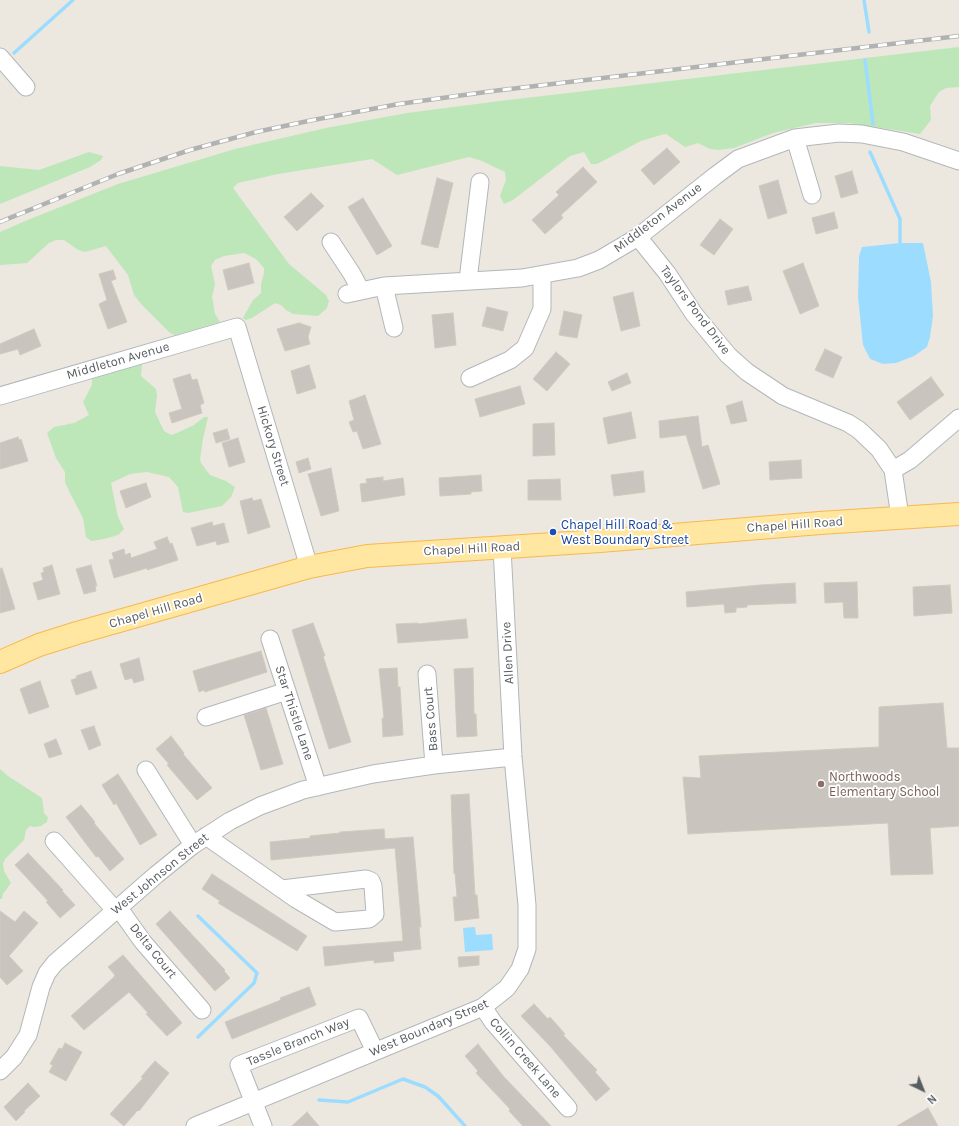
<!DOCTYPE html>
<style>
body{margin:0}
#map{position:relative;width:959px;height:1126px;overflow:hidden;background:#ece8df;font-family:Karla,sans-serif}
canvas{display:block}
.north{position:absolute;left:903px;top:1070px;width:40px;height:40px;-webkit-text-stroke:3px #fff;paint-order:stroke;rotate:137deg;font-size:11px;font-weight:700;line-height:16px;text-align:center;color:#585d61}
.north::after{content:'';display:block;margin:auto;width:14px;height:18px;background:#585d61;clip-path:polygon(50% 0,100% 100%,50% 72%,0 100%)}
</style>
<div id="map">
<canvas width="959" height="1126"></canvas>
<div class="north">N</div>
</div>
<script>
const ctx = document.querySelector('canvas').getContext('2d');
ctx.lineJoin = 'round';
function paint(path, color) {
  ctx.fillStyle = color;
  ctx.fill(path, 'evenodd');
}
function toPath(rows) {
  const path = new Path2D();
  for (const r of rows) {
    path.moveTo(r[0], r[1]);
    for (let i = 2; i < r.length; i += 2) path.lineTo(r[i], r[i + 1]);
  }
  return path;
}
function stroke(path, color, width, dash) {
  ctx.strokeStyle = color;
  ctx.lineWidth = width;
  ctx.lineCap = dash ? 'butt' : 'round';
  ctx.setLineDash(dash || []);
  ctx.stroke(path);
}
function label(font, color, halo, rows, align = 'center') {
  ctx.font = font + ' Karla,sans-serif';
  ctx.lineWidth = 3.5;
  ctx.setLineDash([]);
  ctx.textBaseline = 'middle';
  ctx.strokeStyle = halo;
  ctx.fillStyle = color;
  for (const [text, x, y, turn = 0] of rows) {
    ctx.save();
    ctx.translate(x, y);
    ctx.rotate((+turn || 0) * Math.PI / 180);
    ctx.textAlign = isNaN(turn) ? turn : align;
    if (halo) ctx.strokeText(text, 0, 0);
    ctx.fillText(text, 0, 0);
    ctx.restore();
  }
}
const green = toPath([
 [959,47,959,87,946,88,939,92,930,106,931,120,920,134,849,123,816,123,773,133,734,148,718,150,710,149,698,143,685,147,666,134,661,135,641,141,597,164,591,164,584,152,570,156,513,200,504,204,500,196,506,180,505,172,482,161,469,157,397,175,372,159,278,174,238,183,233,188,289,264,326,295,329,301,327,308,318,316,293,314,286,310,281,305,275,303,252,318,246,320,243,318,253,300,261,293,261,284,264,273,264,268,256,259,244,253,224,256,215,260,211,266,215,284,212,297,213,302,215,314,220,322,175,335,170,333,142,305,134,295,128,275,106,246,85,252,78,250,64,240,56,240,49,243,27,263,0,265,0,232,30,219,118,184,235,149,326,128,407,113,500,101],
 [89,152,103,156,101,160,90,167,0,204,0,166,39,170],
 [142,363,141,376,156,389,157,395,155,412,164,431,171,435,177,433,194,425,204,417,208,417,203,439,200,459,201,463,210,475,226,481,235,487,231,497,222,506,188,513,183,512,178,487,169,477,147,472,130,474,111,483,118,517,124,529,118,535,104,539,91,541,86,537,83,518,71,495,65,482,65,472,56,458,47,433,54,427,74,423,89,415,83,402,92,385,92,377],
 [0,769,8,776,42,798,44,813,48,817,47,822,41,826,34,827,30,826,26,830,24,840,6,858,3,863,4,871,11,883,3,894,2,899,0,899]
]);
const water = toPath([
 [900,243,923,243,931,282,933,316,930,337,927,347,914,356,896,363,883,364,870,359,863,345,858,297,859,256,862,247],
 [475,927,476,935,492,934,493,950,465,952,463,928]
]);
const stream = toPath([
 [864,0,869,32],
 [14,53,73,0],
 [865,60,873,124],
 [870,152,900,219,900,243],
 [198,1037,254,983,257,973,198,916],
 [319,1100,348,1102,403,1079,425,1087,438,1096,465,1126]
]);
const building = toPath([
 [667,148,680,162,654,185,641,170,667,148],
 [583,167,597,182,561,215,563,218,545,234,532,220,559,195,556,192,583,167],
 [852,171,858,193,841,198,835,176,852,171],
 [437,178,453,183,438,248,421,244,437,178],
 [778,180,787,213,768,219,759,186,778,180],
 [311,193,324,206,297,231,284,217,311,193],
 [363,198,392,246,377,255,348,207,363,198],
 [834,212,838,228,816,234,812,218,834,212],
 [720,219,733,229,714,255,700,245,720,219],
 [249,263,254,283,228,290,223,270,249,263],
 [803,263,819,306,800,314,783,271,803,263],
 [113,270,116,279,111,281,127,322,108,329,99,304,107,300,99,274,113,270],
 [748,286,752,300,728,305,725,291,748,286],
 [633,292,640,326,621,331,613,297,633,292],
 [487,307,508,312,503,331,482,326,487,307],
 [564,311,582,315,577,338,559,335,564,311],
 [453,313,456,345,435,348,432,315,453,313],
 [299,323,311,327,308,337,310,344,285,351,277,329,299,323],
 [34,329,41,346,20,355,18,349,0,354,0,344,34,329],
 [825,349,842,357,833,378,815,370,825,349],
 [556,352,570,364,547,391,533,379,556,352],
 [309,365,316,388,297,394,291,371,309,365],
 [627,373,631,383,612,391,608,382,627,373],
 [190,374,192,380,197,379,204,403,200,405,202,413,172,423,169,413,182,409,173,379,190,374],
 [931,377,944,395,910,420,897,402,931,377],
 [520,386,525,404,480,417,475,399,520,386],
 [365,395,381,444,363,449,357,431,353,432,349,422,354,420,349,401,365,395],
 [742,401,747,421,731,424,726,406,742,401],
 [631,412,636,438,608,444,603,418,631,412],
 [698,416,702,447,708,445,720,484,703,489,686,435,660,438,659,421,698,416],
 [554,423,555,455,533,456,533,424,554,423],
 [227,429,230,439,216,443,213,433,227,429],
 [18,437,19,440,21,439,28,461,0,469,0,443,18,437],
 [238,438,245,462,229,467,222,443,238,438],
 [308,458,311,469,299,473,296,462,308,458],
 [801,460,802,478,770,480,769,462,801,460],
 [331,468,339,511,321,516,308,474,331,468],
 [643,471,645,492,614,496,611,475,643,471],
 [481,475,482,491,471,492,471,494,440,496,439,478,481,475],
 [383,477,383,481,403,478,405,495,362,502,360,484,367,483,366,479,383,477],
 [560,479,561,500,528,500,528,480,560,479],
 [146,483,151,497,126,508,120,491,146,483],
 [252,498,253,501,261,499,270,527,248,534,240,501,252,498],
 [212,522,213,526,224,523,229,542,217,545,216,541,197,546,191,528,212,522],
 [167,537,170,544,172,543,178,560,147,570,147,568,114,578,109,560,114,559,112,553,124,549,125,555,130,553,131,558,157,549,154,542,167,537],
 [52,565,60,594,38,600,33,583,43,580,41,573,44,572,43,568,52,565],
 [91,565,97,586,95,586,96,591,84,594,76,569,91,565],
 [2,568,15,609,0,613,0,569,2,568],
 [857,582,858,618,844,618,843,602,825,603,824,583,857,582],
 [795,583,796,603,747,605,747,607,736,608,736,612,725,613,724,604,687,607,686,592,760,585,795,583],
 [950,585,952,613,914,616,913,587,950,585],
 [466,619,468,638,398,643,396,624,418,623,418,624,466,619],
 [313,623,325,656,323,656,351,742,329,749,292,630,313,623],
 [261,651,267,672,205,692,204,690,199,692,193,671,261,651],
 [139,658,144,680,134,683,132,678,125,680,120,664,139,658],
 [397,668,398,687,400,687,403,735,383,737,382,718,384,718,379,669,397,668],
 [473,668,474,714,476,714,477,736,457,737,454,669,473,668],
 [91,671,97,688,76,695,71,680,77,678,76,676,91,671],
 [40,681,49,707,29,714,20,689,40,681],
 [943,703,947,748,959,748,959,826,930,828,933,874,891,875,888,823,688,834,683,777,701,778,699,756,879,747,879,707,943,703],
 [266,708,283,764,261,770,244,715,266,708],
 [94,726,101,745,89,750,81,730,94,726],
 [171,736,184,753,183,754,212,788,197,800,167,765,169,764,156,749,171,736],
 [56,739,62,754,49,758,44,744,56,739],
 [118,774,157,835,140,845,116,803,114,805,102,785,118,774],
 [469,794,475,895,477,895,479,918,455,921,453,897,457,897,455,873,454,874,451,795,469,794],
 [81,805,95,822,94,823,124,859,110,871,98,856,96,857,66,817,81,805],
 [384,829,385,839,413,837,421,927,419,927,421,949,393,952,394,961,374,963,374,960,325,966,323,947,403,941,395,848,271,860,270,842,310,838,310,836,340,833,340,832,384,829],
 [28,853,63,890,62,891,75,905,60,918,46,902,48,901,15,865,28,853],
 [212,874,307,936,297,951,218,903,220,901,202,889,212,874],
 [0,911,15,922,24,911,38,923,9,956,23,971,7,985,0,977,0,911],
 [170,911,225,970,224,971,230,978,215,991,156,924,170,911],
 [123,955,182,1023,167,1036,146,1014,148,1013,129,992,84,1030,71,1016,114,977,115,975,108,967,123,955],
 [479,956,479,965,459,967,458,957,479,956],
 [309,987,316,1005,232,1039,225,1022,281,1000,280,998,309,987],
 [534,1004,548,1019,550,1017,565,1034,563,1035,597,1070,595,1072,610,1089,596,1101,550,1046,521,1016,534,1004],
 [65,1043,82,1052,66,1081,49,1072,53,1065,50,1064,59,1048,62,1049,65,1043],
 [478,1044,504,1077,551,1126,523,1126,509,1111,510,1109,476,1073,478,1071,465,1056,478,1044],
 [155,1061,169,1073,139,1111,138,1110,124,1126,110,1114,143,1078,141,1077,155,1061],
 [28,1083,40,1096,24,1111,25,1112,16,1121,4,1107,28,1083],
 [928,1108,938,1126,897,1126,928,1108],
 [307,1112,319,1126,292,1126,307,1112]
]);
const minor = toPath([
 [0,57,26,87],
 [795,138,812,195],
 [638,237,667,273,694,314,728,355,747,372,783,396,848,423,859,430,879,449,893,470,900,517],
 [331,242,352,274,361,291],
 [468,280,480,182],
 [384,286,394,328],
 [347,294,384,286,522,278,578,268,599,260,638,237,715,176,738,159,795,138,839,133,862,134,903,142,959,161],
 [470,378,510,360,525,348,542,309,542,275],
 [0,396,237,327,309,567],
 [893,470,910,460,959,418],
 [270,639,318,787],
 [427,674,434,765],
 [206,717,287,691],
 [146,770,193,845],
 [206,836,296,899,335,922,369,919,375,914,373,886,371,881,366,879,282,889],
 [54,841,115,910,123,914,143,942,202,1010],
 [483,1007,493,1022,568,1108],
 [0,1071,14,1057,28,1035,41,987,47,973,55,963,156,875,193,845,230,821,260,806,303,790,373,774,434,765,513,757],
 [195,1126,483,1007,507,988,520,969,527,949,527,905,513,757,502,548],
 [263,1126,239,1065,359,1018,375,1051]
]);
const major = toPath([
 [0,662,39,645,77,633,309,567,367,556,600,541,820,523,959,514]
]);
const rail = toPath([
 [0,222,118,174,190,150,256,132,313,120,399,104,493,91,959,36]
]);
const markers = [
 [553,532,4,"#1a4fb4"],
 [821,784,4,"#8d6e63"]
];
const streetNames = [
 ["Middleton Avenue",658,218,-37],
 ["Taylors Pond Drive",695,310,53],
 ["Middleton Avenue",118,361,-16],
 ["Hickory Street",273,446,73],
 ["Chapel Hill Road",795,525,-4],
 ["Chapel Hill Road",472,549,-3],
 ["Chapel Hill Road",156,611,-16],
 ["Allen Drive",508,653,-93],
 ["Star Thistle Lane",294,713,72],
 ["Bass Court",431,719,-95],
 ["West Johnson Street",160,874,-39],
 ["Delta Court",153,951,51],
 ["West Boundary Street",429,1028,-23],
 ["Tassle Branch Way",298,1042,-22],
 ["Collin Creek Lane",525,1058,49]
];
const transitNames = [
 ["Chapel Hill Road &",561,525],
 ["West Boundary Street",561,540]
];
const educationNames = [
 ["Northwoods",829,777],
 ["Elementary School",829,792]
];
paint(green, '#bde6b9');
paint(water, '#9cddff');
stroke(stream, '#9cddff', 3.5);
paint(building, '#c9c5be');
stroke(building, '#d1c9bd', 1);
stroke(minor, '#b2b7bb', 19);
stroke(major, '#f8b84c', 24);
stroke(minor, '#fff', 17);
stroke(major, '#ffe7a1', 22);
stroke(rail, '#b1b2b2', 4.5);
stroke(rail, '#fff', 3, [9]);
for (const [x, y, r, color] of markers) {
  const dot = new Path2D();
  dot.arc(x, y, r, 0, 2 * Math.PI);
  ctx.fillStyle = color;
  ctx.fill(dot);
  stroke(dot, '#fff', 1.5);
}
label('13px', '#585d61', '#fff', streetNames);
label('13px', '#164399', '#fff', transitNames, 'left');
label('13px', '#785e54', '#fff', educationNames, 'left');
</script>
